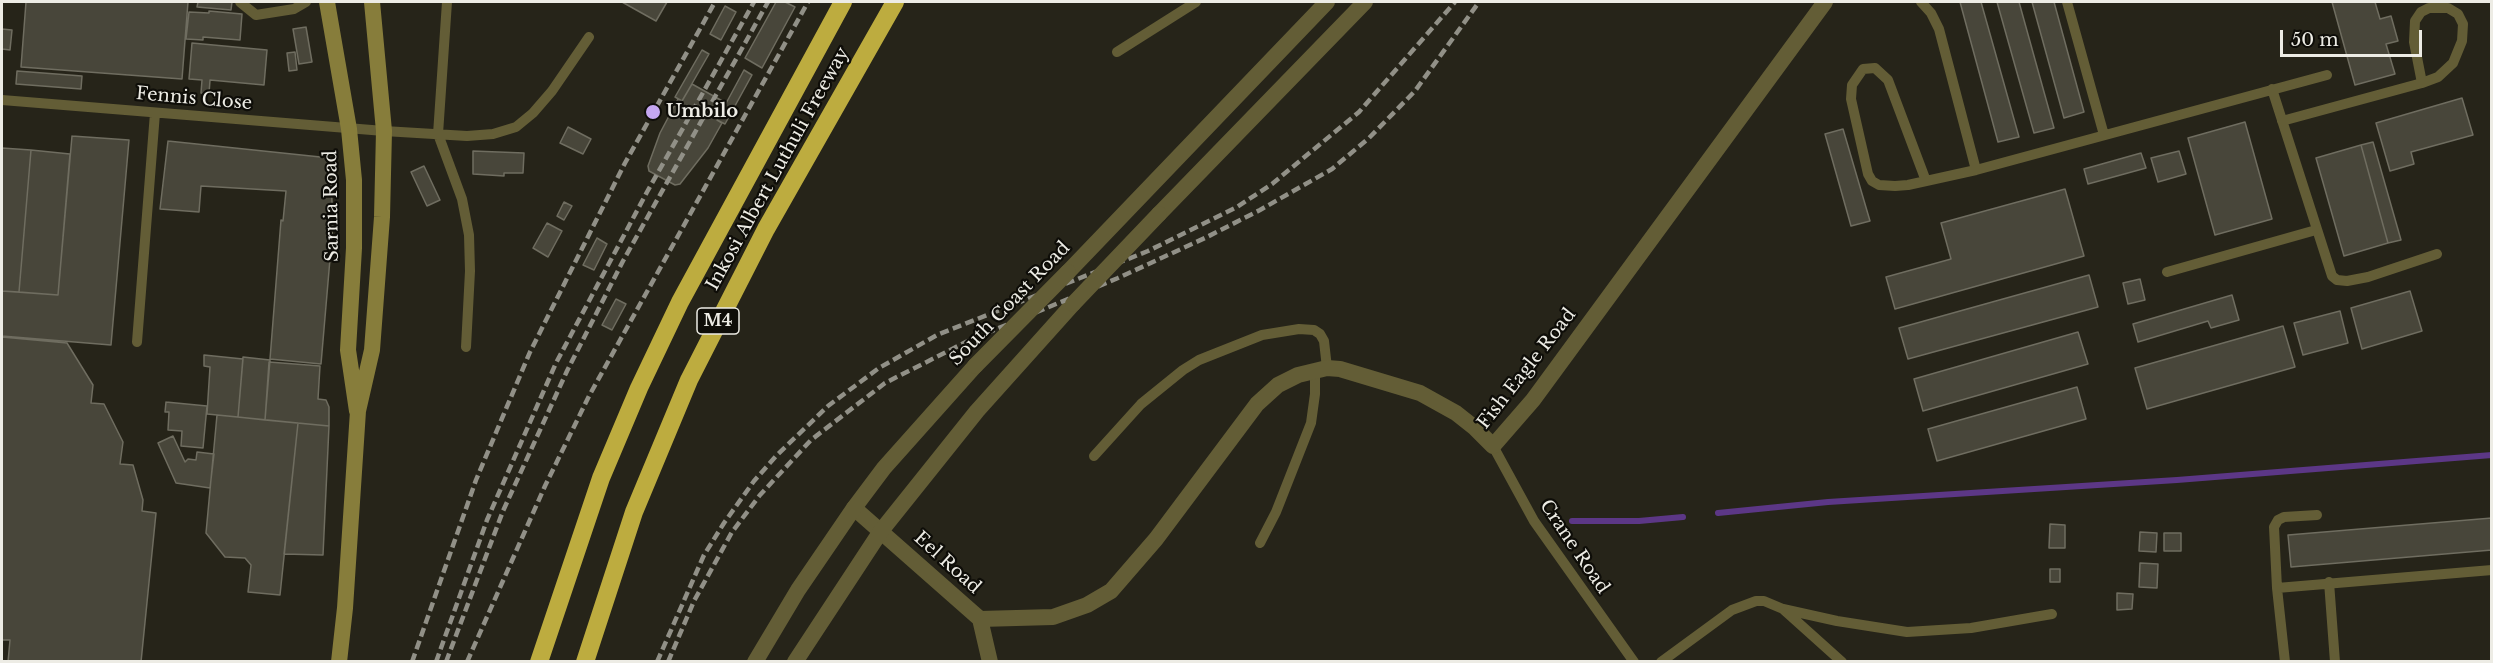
<!DOCTYPE html>
<style>
body{margin:0}
#map{position:relative;width:2493px;height:663px;overflow:hidden;background:#262419;font-family:"Libre Baskerville",serif}
canvas{display:block}
.frame{position:absolute;inset:0;border:3px solid #edece5;pointer-events:none}
.scale{position:absolute;left:2280px;top:30px;width:142px;height:27px;box-sizing:border-box;border:3px solid #edece5;border-top:0;padding-left:8px;font-size:18px;line-height:21px;white-space:nowrap;color:#edece5;-webkit-text-stroke:4px #0e0d08;paint-order:stroke}
</style>
<div id="map">
<canvas width="2493" height="663"></canvas>
<div class="frame"></div>
<div class="scale">50 m</div>
</div>
<script>
const ctx = document.querySelector('canvas').getContext('2d');
ctx.lineJoin = 'round';
function toPath(rows) {
  const path = new Path2D();
  for (const r of rows) {
    path.moveTo(r[0], r[1]);
    for (let i = 2; i < r.length; i += 2) path.lineTo(r[i], r[i + 1]);
  }
  return path;
}
function stroke(path, color, width, dash) {
  ctx.strokeStyle = color;
  ctx.lineWidth = width;
  ctx.lineCap = dash ? 'butt' : 'round';
  ctx.setLineDash(dash || []);
  ctx.stroke(path);
}
function paint(path, color) {
  ctx.fillStyle = color;
  ctx.fill(path, 'evenodd');
}
function label(font, color, halo, rows, align = 'center') {
  ctx.font = font + ' "Libre Baskerville",serif';
  ctx.lineWidth = 4.5;
  ctx.setLineDash([]);
  ctx.textBaseline = 'middle';
  ctx.strokeStyle = halo;
  ctx.fillStyle = color;
  for (const [text, x, y, turn = 0] of rows) {
    ctx.save();
    ctx.translate(x, y);
    ctx.rotate((+turn || 0) * Math.PI / 180);
    ctx.textAlign = isNaN(turn) ? turn : align;
    if (halo) ctx.strokeText(text, 0, 0);
    ctx.fillText(text, 0, 0);
    ctx.restore();
  }
}
const stream = toPath([
 [1718,513,1828,502,2177,480,2492,455],
 [1572,521,1639,521,1683,517]
]);
const building = toPath([
 [26,2,188,2,182,79,21,67,26,2],
 [198,2,232,2,231,10,197,7,198,2],
 [622,2,667,2,656,21,622,2],
 [776,2,785,2,795,7,762,68,745,58,776,2],
 [1960,2,1981,2,2019,137,1998,142,1960,2],
 [1997,2,2019,2,2054,128,2034,133,1997,2],
 [2032,2,2054,2,2084,112,2064,118,2032,2],
 [2332,2,2375,2,2380,19,2391,16,2398,41,2386,44,2395,74,2355,85,2332,2],
 [725,6,736,12,721,40,710,34,725,6],
 [209,11,242,14,240,40,203,37,203,40,186,39,189,12,209,13,209,11],
 [306,27,312,62,299,64,293,29,306,27],
 [2,29,12,30,10,50,2,49,2,29],
 [192,43,267,50,264,85,210,80,209,94,201,93,202,80,189,79,192,43],
 [702,50,709,54,682,101,675,97,702,50],
 [295,52,297,70,289,71,287,53,295,52],
 [744,70,752,75,725,124,717,120,744,70],
 [17,71,82,76,81,89,16,84,17,71],
 [692,84,726,103,717,120,722,123,708,148,680,184,675,185,649,171,648,166,660,133,678,99,682,101,692,84],
 [2462,98,2473,135,2411,152,2414,164,2390,171,2376,123,2462,98],
 [2245,122,2272,219,2215,235,2188,138,2245,122],
 [568,127,591,139,583,154,560,143,568,127],
 [1843,129,1870,221,1851,226,1825,134,1843,129],
 [72,136,129,140,111,345,2,336,2,291,58,295,72,136],
 [168,141,330,158,333,224,321,364,270,359,281,220,283,221,286,191,201,186,199,212,160,209,168,141],
 [2373,142,2401,240,2388,243,2361,145,2373,142],
 [2361,145,2388,243,2344,256,2316,158,2361,145],
 [2,148,31,150,19,292,2,291,2,148],
 [31,150,70,154,58,295,19,292,31,150],
 [473,151,524,153,523,173,504,173,504,176,473,174,473,151],
 [2179,151,2186,174,2158,182,2151,158,2179,151],
 [2141,153,2146,168,2088,184,2084,169,2141,153],
 [424,166,440,200,427,206,411,172,424,166],
 [2065,189,2084,256,1895,309,1886,277,1951,259,1941,223,2065,189],
 [564,202,572,206,564,220,557,216,564,202],
 [547,223,562,231,548,257,533,248,547,223],
 [597,238,607,244,594,270,583,265,597,238],
 [2089,275,2098,307,1908,359,1899,328,2089,275],
 [2140,279,2145,300,2128,304,2123,283,2140,279],
 [2410,291,2422,331,2362,349,2351,308,2410,291],
 [2232,295,2239,320,2211,328,2208,321,2138,342,2133,324,2232,295],
 [616,299,626,304,612,330,602,325,616,299],
 [2340,311,2348,343,2303,355,2294,323,2340,311],
 [2283,326,2295,367,2147,409,2135,368,2283,326],
 [2078,332,2088,364,1923,411,1914,379,2078,332],
 [2,337,67,343,93,385,91,403,104,404,123,442,120,464,133,465,143,500,142,511,156,513,141,662,8,662,10,640,2,640,2,337],
 [204,355,243,359,238,417,207,414,210,367,204,366,204,355],
 [243,357,270,360,265,420,238,417,243,357],
 [269,362,320,366,318,399,326,400,329,407,329,426,265,420,269,362],
 [2077,387,2086,419,1937,461,1928,429,2077,387],
 [166,402,207,406,203,448,181,446,182,431,168,430,169,412,165,412,166,402],
 [217,415,298,423,280,595,248,592,251,565,245,558,225,557,206,533,217,415],
 [298,423,329,426,323,555,284,554,298,423],
 [173,436,185,462,188,459,196,460,197,452,214,454,210,488,176,483,158,443,173,436],
 [2492,518,2492,550,2291,567,2288,535,2492,518],
 [2050,524,2065,525,2065,548,2049,548,2050,524],
 [2140,532,2157,533,2156,552,2139,551,2140,532],
 [2164,533,2181,533,2181,551,2164,551,2164,533],
 [2140,563,2158,564,2157,588,2139,587,2140,563],
 [2050,569,2060,569,2060,582,2050,582,2050,569],
 [2117,593,2133,594,2132,609,2117,610,2117,593]
]);
const service = toPath([
 [240,2,256,15,294,9,306,2],
 [447,2,438,134,462,199,469,235,470,271,466,347],
 [1921,2,1931,13,1939,29,1976,170],
 [2067,2,2104,135],
 [1117,52,1196,2],
 [2272,89,2332,276,2337,280,2347,281,2368,277,2437,254],
 [2,100,384,131,467,136,493,134,516,127,533,113,552,91,589,37],
 [2282,121,2422,83,2438,77,2453,63,2462,41,2463,24,2458,14,2448,8,2429,8,2421,12,2415,21,2414,42,2422,83],
 [1926,181,1888,80,1875,68,1863,69,1852,85,1851,99,1868,174,1872,181,1879,185,1895,186,1908,185,1976,170,2327,75],
 [2167,272,2316,230],
 [137,342,155,113],
 [1493,446,1534,521,1634,662],
 [1094,456,1141,404,1183,370,1199,360,1262,335,1299,329,1314,330,1320,334,1324,341,1327,368],
 [1260,543,1276,512,1311,423,1315,394,1315,370],
 [2329,582,2335,662],
 [2277,588,2492,570],
 [1783,609,1837,621,1907,632,1971,628,2052,614],
 [1661,662,1732,610,1756,601,1764,601,1783,609,1842,662],
 [2285,662,2277,588,2274,527,2278,520,2284,517,2317,515]
]);
const minor = toPath([
 [854,508,980,619,990,662],
 [980,619,1053,617,1087,605,1111,591,1156,539,1257,404,1278,385,1298,375,1327,368,1340,369,1420,393,1456,413,1475,428,1493,446,1533,400,1825,2]
]);
const tertiary = toPath([
 [1159,214,1365,2],
 [1068,272,1327,2],
 [755,662,798,590,854,508,884,468,975,366],
 [795,662,881,531,977,411,1073,304]
]);
const secondary = toPath([
 [327,2,349,129,354,180,354,248,348,350,357,411],
 [339,662,345,608,358,411,372,350,382,217,384,131,372,2]
]);
const motorway = toPath([
 [539,662,601,478,639,388,680,302,843,2],
 [585,662,634,512,689,380,766,229,895,2]
]);
const rail = toPath([
 [412,662,476,480,530,352,625,163,715,2],
 [436,662,487,520,556,363,647,192,754,2],
 [446,662,503,511,567,371,623,261,768,2],
 [467,662,545,486,589,396,808,2],
 [657,662,704,555,724,523,754,481,777,455,828,406,879,368,937,335,1148,251,1237,207,1272,184,1359,112,1455,2],
 [668,662,694,601,732,532,760,495,811,440,885,383,968,341,1118,278,1205,238,1260,210,1332,169,1369,138,1415,91,1479,2]
]);
const tertiaryBridge = toPath([
 [1073,304,1159,214],
 [975,366,1068,272]
]);
const markers = [
 [653,112,8,"#c5a7f1"]
];
const shields = [
 [718,321,42]
];
const shieldNames = [
 ["M4",718,321]
];
const streetNames = [
 ["Fennis Close",194,99,5],
 ["Inkosi Albert Luthuli Freeway",778,169,-61],
 ["Sarnia Road",332,206,-91],
 ["South Coast Road",1010,304,-46],
 ["Fish Eagle Road",1527,369,-52],
 ["Crane Road",1574,547,56],
 ["Eel Road",947,563,42]
];
const poiNames = [
 ["Umbilo",666,112]
];
stroke(stream, '#5c3786', 6);
paint(building, '#48463a');
stroke(building, '#6f6d60', 1.5);
stroke(service, '#635d36', 10);
stroke(minor, '#635d36', 16);
stroke(tertiary, '#635d36', 16);
stroke(secondary, '#877d3b', 16);
stroke(motorway, '#bdac3f', 18);
stroke(rail, '#919087', 4.5, [9, 4.5]);
stroke(tertiaryBridge, '#635d36', 16);
for (const [x, y, r, color] of markers) {
  const dot = new Path2D();
  dot.arc(x, y, r, 0, 2 * Math.PI);
  ctx.fillStyle = color;
  ctx.fill(dot);
  stroke(dot, '#0e0d08', 2);
}
for (const [x, y, w] of shields) {
  const box = new Path2D();
  box.roundRect(x - w / 2, y - 13, w, 26, 4.5);
  ctx.fillStyle = '#0e0d08';
  ctx.fill(box);
  stroke(box, '#edece5', 1.5);
}
label('bold 16px', '#edece5', null, shieldNames);
label('18px', '#edece5', '#0e0d08', streetNames);
label('bold 18px', '#edece5', '#0e0d08', poiNames, 'left');
</script>
